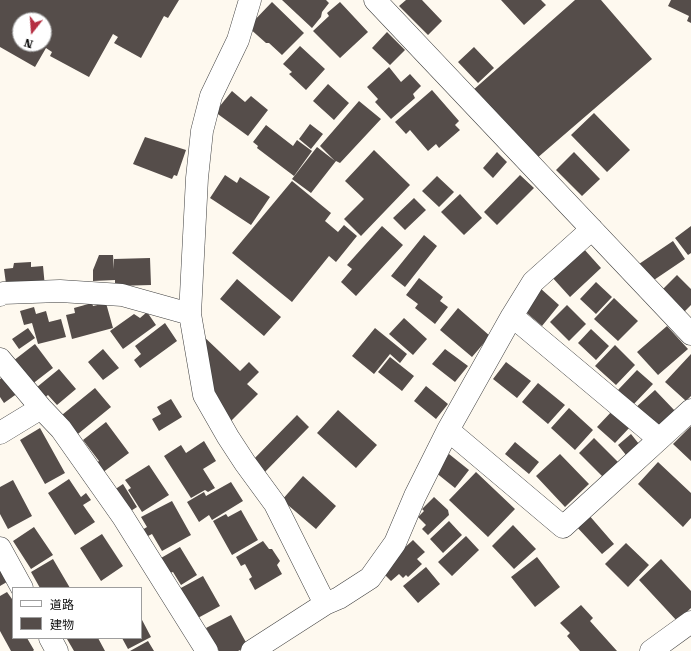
<!DOCTYPE html>
<meta charset="utf-8">
<style>
body{margin:0}
#map{position:relative;width:691px;height:651px;overflow:hidden;background:#fef9ef;font-family:"Roboto Serif","Noto Sans JP",serif}
canvas{display:block}
.legend{position:absolute;left:12px;top:587px;width:130px;height:52px;box-sizing:border-box;background:#fff;border:1px solid #9e9e9e;margin:0;padding:5px 7px;list-style:none;font-size:12px;color:#0d0d0d}
.legend li{display:flex;align-items:center;gap:8px;height:20px}
.legend b{width:20px;border:1px solid #9e9e9e}
.north{position:absolute;left:12px;top:12px;width:40px;height:40px;box-sizing:border-box;background:#fff;border:1px solid #9e9e9e;border-radius:50%;rotate:197deg;font-size:11px;font-weight:700;line-height:16px;text-align:center;color:#0d0d0d}
.north::after{content:'';display:block;margin:auto;width:14px;height:18px;background:#b52e41;clip-path:polygon(50% 0,100% 100%,50% 72%,0 100%)}
</style>
<div id="map">
<canvas width="691" height="651"></canvas>
<ul class="legend">
<li><b style="height:5px;background:#fff"></b>道路</li>
<li><b style="height:11px;background:#554d4a"></b>建物</li>
</ul>
<div class="north">N</div>
</div>
<script>
const ctx = document.querySelector('canvas').getContext('2d');
ctx.lineJoin = 'round';
function paint(path, color) {
  ctx.fillStyle = color;
  ctx.fill(path, 'evenodd');
}
function toPath(rows) {
  const path = new Path2D();
  for (const r of rows) {
    path.moveTo(r[0], r[1]);
    for (let i = 2; i < r.length; i += 2) path.lineTo(r[i], r[i + 1]);
  }
  return path;
}
function stroke(path, color, width, dash) {
  ctx.strokeStyle = color;
  ctx.lineWidth = width;
  ctx.lineCap = dash ? 'butt' : 'round';
  ctx.setLineDash(dash || []);
  ctx.stroke(path);
}
const building = toPath([
 [0,0,179,0,168,18,164,16,141,58,114,43,118,37,113,34,89,77,50,56,52,52,46,48,35,67,0,47],
 [20,20,44,20,44,44,20,44],
 [282,0,326,0,329,3,322,12,321,17,312,28],
 [406,0,422,0,442,21,428,35,399,6],
 [501,0,541,0,546,5,524,25],
 [575,0,601,0,652,59,536,159,472,91],
 [671,0,691,0,691,23,687,21,689,16,668,6],
 [272,2,304,33,282,55,269,43,266,43,248,27],
 [340,2,368,32,340,58,313,31,329,16,327,13],
 [387,32,405,50,390,65,372,48],
 [300,46,325,69,306,90,289,74,292,72,283,64],
 [474,47,494,68,478,83,458,62],
 [389,67,401,82,410,74,421,86,413,94,415,98,391,119,375,102,378,99,367,87],
 [328,84,349,103,334,120,313,101],
 [432,90,459,121,455,125,460,130,439,148,436,144,428,151,410,130,406,134,395,122],
 [232,91,245,102,251,96,268,110,248,136,215,112],
 [359,101,381,119,340,163,336,161,311,193,292,179,317,147,335,161,320,146],
 [594,113,630,150,607,172,571,135],
 [310,124,323,134,311,149,299,139],
 [266,125,293,146,297,140,312,151,294,176,257,148,258,146,253,142],
 [145,137,186,150,177,176,174,175,172,179,133,164],
 [374,150,410,185,361,236,344,219,364,199,345,181],
 [497,152,507,162,493,178,483,168],
 [574,152,600,179,582,196,556,170],
 [225,175,237,183,240,177,270,197,251,225,210,198],
 [520,175,534,188,497,225,484,212],
 [437,176,454,192,439,207,422,191],
 [292,181,331,213,325,221,338,232,344,225,357,236,336,262,329,256,292,302,232,253],
 [460,194,482,218,464,235,441,212],
 [414,198,426,210,405,230,393,218],
 [382,226,403,245,356,296,341,282,352,269,347,265],
 [691,226,691,253,688,255,675,238],
 [424,235,437,246,405,287,391,276],
 [673,241,685,259,651,282,639,264],
 [583,248,601,268,570,297,551,276],
 [99,255,113,255,114,269,114,259,150,258,151,285,115,286,115,280,93,281,93,270],
 [31,262,31,267,43,266,45,287,7,291,4,269,13,268,14,263],
 [677,275,691,289,691,305,682,314,660,292],
 [419,278,443,297,440,301,448,307,435,324,415,308,418,304,406,295],
 [237,279,281,317,264,336,220,299],
 [596,282,612,297,596,314,580,299],
 [540,288,559,305,542,326,522,309],
 [614,298,638,321,618,341,594,319],
 [92,303,93,306,106,303,113,328,72,339,66,315,75,313,74,308],
 [567,305,586,324,569,341,550,322],
 [34,307,36,314,46,311,49,322,61,319,66,337,38,344,32,323,24,325,20,311],
 [458,308,490,336,472,357,440,330],
 [147,312,156,325,123,349,110,331,134,314,140,318],
 [404,318,427,339,413,355,389,334],
 [165,323,177,341,140,368,134,360,141,354,135,346],
 [667,326,688,349,658,375,637,352],
 [28,328,35,338,19,349,12,339],
 [375,328,407,354,400,363,390,354,374,374,352,356],
 [591,329,609,346,596,360,578,343],
 [199,332,240,371,249,362,259,372,247,384,258,394,231,421,212,403],
 [35,344,53,368,31,385,13,361],
 [615,345,635,365,616,385,595,366],
 [103,349,119,368,103,380,88,362],
 [445,349,468,366,455,382,432,364],
 [691,354,691,396,686,401,665,382],
 [390,357,414,376,402,391,378,372],
 [506,362,531,381,517,398,493,379],
 [59,369,76,389,57,405,48,395,40,401,31,392],
 [637,370,653,384,633,405,618,390],
 [5,376,18,393,4,403,0,397,0,379],
 [538,383,565,405,548,424,522,402],
 [426,386,448,404,436,419,414,401],
 [95,388,111,407,73,438,57,419],
 [655,390,676,412,655,431,634,409],
 [171,399,182,417,159,431,152,419,161,414,157,407],
 [569,408,593,430,575,450,551,428],
 [338,410,377,445,356,468,317,433],
 [613,410,631,426,615,443,597,427],
 [297,415,309,427,262,475,250,463],
 [106,422,129,453,102,473,95,464,99,461,83,440],
 [691,426,691,461,673,444],
 [40,428,65,473,45,484,20,440],
 [631,434,639,444,626,455,618,445],
 [594,438,618,462,603,477,579,453],
 [204,441,216,461,203,469,215,488,208,492,205,490,191,498,164,456,181,445,186,453],
 [515,442,539,462,529,474,505,454],
 [449,454,469,470,455,488,435,472],
 [560,454,589,484,565,507,536,476],
 [658,462,691,493,691,518,683,527,638,484],
 [149,465,169,495,142,512,128,490,131,488,125,480],
 [476,472,515,509,488,537,449,500],
 [303,476,336,506,316,529,282,500],
 [69,479,81,497,86,493,91,500,83,505,95,522,75,535,48,493],
 [13,480,32,516,8,529,0,514,0,487],
 [231,482,243,501,212,520,209,515,199,522,187,502,204,492,206,496],
 [123,484,137,507,126,514,111,492],
 [434,497,448,510,449,515,428,535,422,529,426,525,418,517,424,511,422,509],
 [172,501,191,535,162,551,152,534,146,537,142,530,147,527,141,517],
 [241,510,258,540,232,555,213,521,226,514,228,517],
 [588,514,614,544,602,554,575,525],
 [449,521,462,535,443,553,430,539],
 [513,525,536,549,514,569,492,546],
 [34,527,53,555,31,569,13,541],
 [102,534,123,566,101,581,80,548],
 [466,536,479,550,452,576,438,562],
 [413,540,425,552,417,559,422,564,408,577,406,575,403,578,399,574,391,581,383,573,389,562],
 [263,541,269,549,272,549,280,561,277,565,282,574,255,590,249,579,252,577,245,564,241,566,236,557],
 [626,543,649,565,628,587,605,564],
 [180,547,197,575,181,585,173,572,170,573,161,558],
 [537,557,560,587,535,607,511,577],
 [0,559,12,579,0,586],
 [53,559,70,588,40,588,31,572],
 [661,559,691,591,691,608,677,621,639,580],
 [426,567,440,584,418,603,403,586],
 [203,576,220,606,196,619,179,589],
 [7,592,12,599,13,599,13,638,27,638,34,650,33,651,11,651,0,631,0,596],
 [581,605,593,618,590,621,617,651,580,651,567,636,570,633,560,623],
 [231,615,248,646,238,651,219,651,206,628],
 [141,618,151,637,128,649,122,638,141,638],
 [68,638,98,638,105,651,74,651,67,639],
 [148,641,154,651,130,651]
]);
const minor = toPath([
 [250,0,238,40,211,96,202,131,197,178,190,314,204,395,228,437,245,463,275,504,325,604],
 [375,0,691,334],
 [0,295,3,293,60,291,122,295,190,314],
 [512,316,659,439],
 [0,359,41,408,61,429,123,517,207,651],
 [448,430,563,527,691,410],
 [0,433,41,408],
 [0,548,22,588],
 [50,638,57,651],
 [252,651,325,604,339,598,370,578,395,543,415,496,448,430,512,316,533,282,592,229],
 [651,651,691,622]
]);
paint(building, '#554d4a');
stroke(minor, '#404040', 23);
stroke(minor, '#fff', 22);
</script>
